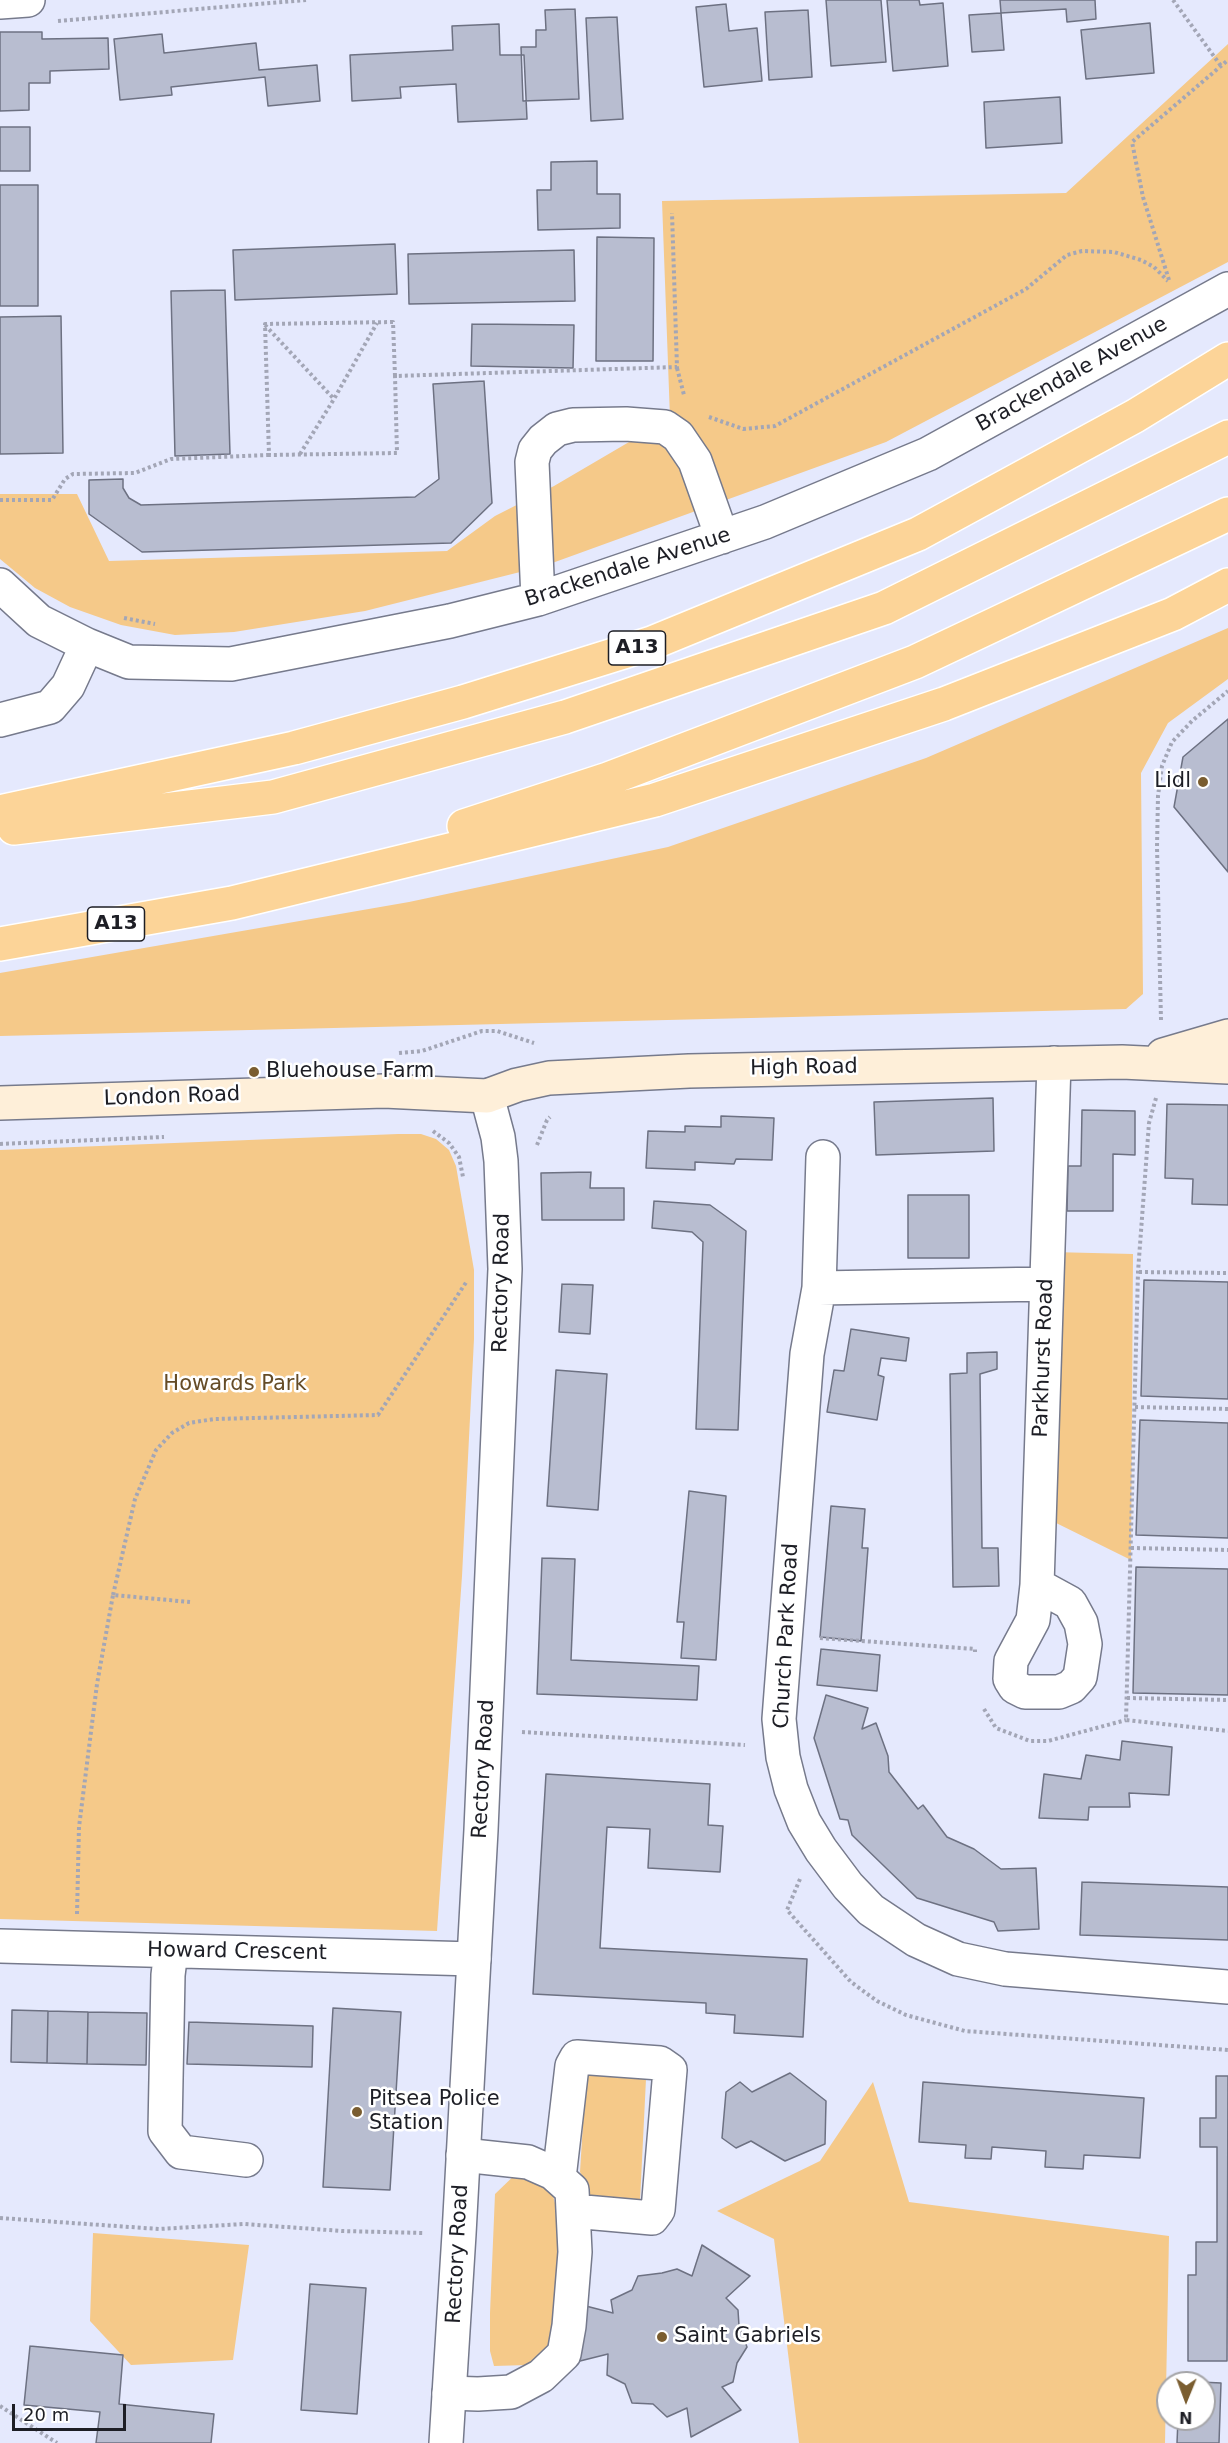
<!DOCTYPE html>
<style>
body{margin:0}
#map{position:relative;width:1228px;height:2443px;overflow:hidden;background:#e5e9fd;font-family:"DejaVu Sans",sans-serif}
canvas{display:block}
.north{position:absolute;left:1156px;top:2371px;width:60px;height:60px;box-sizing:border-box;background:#fff;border:2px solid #a5a5a8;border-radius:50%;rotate:181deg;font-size:16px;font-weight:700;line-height:24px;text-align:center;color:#1d1e25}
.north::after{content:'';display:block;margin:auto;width:21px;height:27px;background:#7a5d30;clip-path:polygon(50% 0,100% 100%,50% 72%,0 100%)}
.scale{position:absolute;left:12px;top:2404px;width:114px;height:27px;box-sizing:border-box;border:3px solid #1d1e25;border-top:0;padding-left:8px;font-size:18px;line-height:21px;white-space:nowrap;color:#1d1e25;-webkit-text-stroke:4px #fff;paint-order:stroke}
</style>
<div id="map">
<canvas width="1228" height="2443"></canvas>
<div class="north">N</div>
<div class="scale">20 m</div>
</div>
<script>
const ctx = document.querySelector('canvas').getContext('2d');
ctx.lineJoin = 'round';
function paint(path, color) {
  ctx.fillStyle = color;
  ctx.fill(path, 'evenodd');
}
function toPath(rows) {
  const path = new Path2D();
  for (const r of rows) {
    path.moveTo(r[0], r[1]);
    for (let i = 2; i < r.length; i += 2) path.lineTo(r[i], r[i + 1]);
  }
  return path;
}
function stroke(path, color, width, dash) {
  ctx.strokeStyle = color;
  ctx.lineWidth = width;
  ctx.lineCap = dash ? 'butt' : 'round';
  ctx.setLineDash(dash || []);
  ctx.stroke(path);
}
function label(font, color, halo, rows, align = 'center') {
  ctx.font = font + ' "DejaVu Sans",sans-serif';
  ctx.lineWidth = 5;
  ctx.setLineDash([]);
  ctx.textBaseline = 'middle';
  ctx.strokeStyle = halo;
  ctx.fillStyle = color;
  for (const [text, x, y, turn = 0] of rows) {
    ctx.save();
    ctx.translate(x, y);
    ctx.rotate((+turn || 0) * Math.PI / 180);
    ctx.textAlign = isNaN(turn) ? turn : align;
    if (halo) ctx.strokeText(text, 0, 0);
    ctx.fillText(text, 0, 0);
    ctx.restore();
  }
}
const green = toPath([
 [1228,44,1228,262,886,442,544,566,365,611,234,632,175,635,121,625,70,607,35,588,0,559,0,494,77,494,109,561,447,551,495,516,554,486,670,418,662,201,1066,193],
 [1228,628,1228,679,1168,723,1141,773,1143,994,1126,1009,0,1036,0,973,409,902,668,847,926,758],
 [398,1134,421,1134,436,1139,449,1150,456,1166,474,1270,474,1339,462,1576,437,1931,0,1919,0,1150],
 [1052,1252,1133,1254,1131,1560,1044,1517],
 [586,2074,646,2079,640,2201,587,2198,585,2181,580,2172],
 [873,2082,909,2202,1169,2236,1165,2443,799,2443,774,2239,717,2211,820,2161],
 [522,2168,550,2184,561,2226,553,2340,528,2365,494,2366,490,2351,490,2313,495,2194],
 [93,2233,249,2245,233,2360,131,2365,90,2321]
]);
const building = toPath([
 [826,0,881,0,886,62,831,66,826,0],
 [887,0,919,0,920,5,943,3,948,66,893,71,887,0],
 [1000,0,1095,0,1096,19,1067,22,1066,9,1001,13,1000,0],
 [726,4,729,31,757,28,762,81,704,87,696,7,726,4],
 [575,9,579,99,523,101,521,47,536,47,536,30,546,30,545,10,575,9],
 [808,10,812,77,769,80,765,12,808,10],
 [1001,13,1004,50,972,52,969,15,1001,13],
 [617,17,623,119,591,121,586,18,617,17],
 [1150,23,1154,73,1086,79,1081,30,1150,23],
 [499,24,500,55,524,55,527,119,458,122,456,84,400,87,401,98,352,101,350,55,453,50,452,26,499,24],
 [0,32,42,32,42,39,108,38,109,69,50,71,50,83,29,83,29,110,0,111,0,32],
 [162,34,164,53,256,43,259,70,317,65,320,101,268,106,265,77,171,87,172,95,120,100,114,39,162,34],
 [1060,97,1062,143,986,148,984,102,1060,97],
 [0,127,30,127,30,171,0,171,0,127],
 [597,161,597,194,620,194,620,228,538,230,537,190,551,190,551,162,597,161],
 [0,185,38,185,38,306,0,306,0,185],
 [597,237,654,238,653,361,596,361,597,237],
 [395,244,397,294,235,300,233,250,395,244],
 [574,250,575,301,409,304,408,254,574,250],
 [225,290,230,454,175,456,171,291,225,290],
 [61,316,63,453,0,454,0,317,61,316],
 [472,324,574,325,573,368,471,366,472,324],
 [484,381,492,503,451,543,142,552,89,514,89,480,123,479,123,488,129,498,141,505,415,497,439,479,433,384,484,381],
 [1228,719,1228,872,1174,807,1183,757,1228,719],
 [993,1098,994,1151,876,1155,874,1102,993,1098],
 [1167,1104,1228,1105,1228,1205,1192,1204,1193,1179,1165,1178,1167,1104],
 [1082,1110,1135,1111,1135,1155,1113,1154,1113,1211,1067,1211,1068,1166,1081,1166,1082,1110],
 [721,1116,774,1118,772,1160,736,1159,734,1164,695,1162,695,1170,646,1168,648,1131,685,1132,685,1126,721,1127,721,1116],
 [591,1172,590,1188,624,1188,624,1220,542,1220,541,1173,591,1172],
 [908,1195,969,1195,969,1258,908,1258,908,1195],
 [654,1201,710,1205,746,1231,738,1430,696,1429,703,1242,692,1232,652,1228,654,1201],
 [1144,1280,1228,1282,1228,1399,1141,1396,1144,1280],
 [562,1284,593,1285,590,1334,559,1332,562,1284],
 [851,1329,909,1338,906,1361,881,1358,878,1375,884,1377,877,1420,827,1412,834,1370,844,1371,851,1329],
 [997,1352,997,1369,980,1374,982,1548,998,1548,999,1586,953,1587,950,1374,967,1373,967,1353,997,1352],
 [556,1370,607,1374,598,1510,547,1506,556,1370],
 [1140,1420,1228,1423,1228,1538,1136,1535,1140,1420],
 [689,1491,726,1496,716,1660,681,1658,684,1622,677,1622,689,1491],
 [831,1506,865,1509,862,1548,868,1548,861,1641,820,1637,831,1506],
 [542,1558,575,1559,571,1660,699,1666,697,1700,537,1694,542,1558],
 [1136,1567,1228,1569,1228,1695,1133,1693,1136,1567],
 [821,1649,880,1655,877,1691,817,1685,821,1649],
 [826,1695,868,1708,862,1729,876,1723,888,1756,889,1772,918,1809,923,1805,947,1837,974,1849,1001,1869,1036,1868,1039,1929,998,1931,994,1922,917,1898,852,1835,848,1820,840,1819,814,1738,826,1695],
 [1122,1741,1172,1747,1169,1795,1129,1793,1130,1807,1089,1807,1088,1820,1039,1818,1044,1774,1081,1779,1086,1755,1120,1760,1122,1741],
 [546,1774,710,1784,708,1825,723,1826,720,1872,648,1868,650,1829,607,1827,600,1948,807,1959,803,2037,734,2033,735,2015,706,2013,706,2003,533,1994,546,1774],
 [1082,1882,1228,1887,1228,1940,1080,1935,1082,1882],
 [333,2008,401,2012,390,2190,323,2187,333,2008],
 [12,2010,48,2011,47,2063,11,2062,12,2010],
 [48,2011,88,2012,87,2064,47,2063,48,2011],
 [88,2012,147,2013,146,2065,87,2064,88,2012],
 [189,2022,313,2026,312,2067,187,2064,189,2022],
 [790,2073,826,2101,825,2144,785,2161,751,2141,736,2148,722,2138,726,2092,740,2082,752,2092,790,2073],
 [1216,2076,1228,2076,1227,2361,1188,2361,1188,2275,1196,2275,1196,2242,1217,2242,1217,2147,1200,2147,1200,2118,1216,2118,1216,2076],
 [923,2082,1144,2098,1140,2158,1084,2155,1083,2169,1045,2167,1046,2151,992,2147,991,2159,965,2158,966,2145,919,2142,923,2082],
 [702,2245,750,2276,726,2298,738,2310,739,2326,747,2347,737,2363,733,2382,722,2387,741,2410,691,2437,687,2408,667,2417,653,2404,632,2403,625,2384,607,2375,608,2354,580,2361,582,2305,613,2313,611,2300,632,2290,638,2276,662,2273,677,2269,692,2276,702,2245],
 [310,2284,366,2288,357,2414,301,2410,310,2284],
 [30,2346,123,2355,119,2404,214,2414,211,2443,96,2443,100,2412,24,2405,30,2346],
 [1179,2381,1221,2383,1219,2443,1177,2443,1178,2419,1204,2419,1204,2383,1179,2381]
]);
const path = toPath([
 [1173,0,1221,66],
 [58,21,306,0],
 [1169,280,1143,197,1132,142,1228,60],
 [265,325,334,399],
 [677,368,684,395],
 [395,376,393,322,265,324,269,455,397,453,395,376,677,367,672,213],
 [709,417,743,429,775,426,1026,289,1067,255,1082,251,1114,252,1141,260,1154,267,1168,281],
 [300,454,334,399,377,323],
 [0,500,52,500,65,479,73,474,135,473,171,459,269,455],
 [124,618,155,624],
 [1161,1020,1157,847,1158,796,1162,766,1172,742,1192,721,1228,691],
 [399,1053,422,1051,482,1031,497,1031,534,1043],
 [1156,1098,1149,1123,1138,1272,1126,1720,1228,1731],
 [433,1131,449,1143,459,1157,463,1177],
 [0,1144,164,1137],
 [537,1145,547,1120,550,1117],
 [1139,1272,1228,1273],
 [1135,1407,1228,1409],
 [1131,1548,1228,1550],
 [113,1595,135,1499,156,1450,172,1433,189,1423,214,1419,378,1415,467,1281],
 [820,1638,975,1649,975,1652],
 [1127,1698,1228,1700],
 [984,1709,996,1728,1030,1741,1048,1741,1126,1720],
 [522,1732,745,1745],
 [800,1879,787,1910,851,1982,877,2001,906,2015,965,2031,1228,2050],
 [77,1914,79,1827,97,1684,113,1595,190,1602],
 [0,2218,159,2229,244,2224,342,2231,423,2233],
 [0,2406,57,2443]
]);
const minor = toPath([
 [0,2,28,0],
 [0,585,39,621,87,645,129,662,231,664,450,621,538,599,765,522,928,454,1228,289],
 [538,599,532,462,535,450,543,440,557,429,573,425,626,424,665,427,678,436,695,461,722,537],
 [0,720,50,707,68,686,87,645],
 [823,1157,819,1288,807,1354,779,1719,783,1757,791,1789,804,1822,821,1850,848,1886,871,1910,916,1940,958,1959,1005,1969,1228,1987],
 [819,1288,1046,1284],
 [1037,1585,1033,1620,1011,1661,1010,1679,1015,1687,1025,1692,1059,1692,1071,1687,1080,1677,1085,1644,1081,1623,1070,1603,1037,1585,1054,1063],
 [0,1946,474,1959],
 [171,1951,168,1975,165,2131,181,2152,246,2160],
 [559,2178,572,2066,577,2057,660,2063,670,2070,658,2210,652,2218,573,2211],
 [449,2393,478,2394,511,2392,541,2376,564,2354,569,2326,575,2252,572,2190,553,2173,528,2162,463,2155]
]);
const tertiary = toPath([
 [446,2443,459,2234,481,1830,505,1269,501,1161,498,1137,487,1096]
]);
const secondary = toPath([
 [1163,1055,1228,1036],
 [0,1103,384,1091,487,1096,517,1085,549,1078,689,1071,1122,1062,1228,1067]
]);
const trunk = toPath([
 [0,812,294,748,463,702,652,643,918,534,1135,416,1228,359],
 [464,826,608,779,915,662,1228,514],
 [14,828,273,797,565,717,884,608,1228,437],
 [0,944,232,903,655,800,944,704,1173,614,1228,585]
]);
const markers = [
 [1203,782,6,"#7a5d30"],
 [254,1072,6,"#7a5d30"],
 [357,2112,6,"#7a5d30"],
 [662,2337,6,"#7a5d30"]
];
const shields = [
 [637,648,57],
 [116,924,57]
];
const shieldNames = [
 ["A13",637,648],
 ["A13",116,924]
];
const streetNames = [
 ["Brackendale Avenue",1072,375,-29],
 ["Brackendale Avenue",628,568,-18],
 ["High Road",804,1068,-1],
 ["London Road",172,1097,-2],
 ["Rectory Road",502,1283,-89],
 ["Parkhurst Road",1044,1358,-88],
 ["Church Park Road",787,1636,-87],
 ["Rectory Road",484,1769,-87],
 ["Howard Crescent",237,1952,1],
 ["Rectory Road",458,2254,-87]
];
const poiNames = [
 ["Lidl",1191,782,"right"],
 ["Bluehouse Farm",266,1072],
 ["Pitsea Police",369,2100],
 ["Station",369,2124],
 ["Saint Gabriels",674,2337]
];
const parkNames = [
 ["Howards Park",235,1385]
];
paint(green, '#f5c989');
paint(building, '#b8bdd0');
stroke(building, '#6d7182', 1.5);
stroke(minor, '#767a8c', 36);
stroke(tertiary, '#767a8c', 36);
stroke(secondary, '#767a8c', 36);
stroke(trunk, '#fff', 36);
stroke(path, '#a3a6b6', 4, [3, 3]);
stroke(minor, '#fff', 33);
stroke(tertiary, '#fff', 33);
stroke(secondary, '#feefd9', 33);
stroke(trunk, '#fcd498', 33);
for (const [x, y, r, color] of markers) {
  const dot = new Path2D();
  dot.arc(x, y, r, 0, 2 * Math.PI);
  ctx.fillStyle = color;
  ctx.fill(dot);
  stroke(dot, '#fff', 2);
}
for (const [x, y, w] of shields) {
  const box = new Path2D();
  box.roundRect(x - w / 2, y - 17, w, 34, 4.5);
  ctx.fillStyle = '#fff';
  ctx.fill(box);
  stroke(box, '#1d1e25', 1.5);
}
label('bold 20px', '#1d1e25', null, shieldNames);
label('21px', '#1d1e25', '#fff', streetNames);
label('21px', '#1d1e25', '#fff', poiNames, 'left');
label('21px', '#654c27', '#fff', parkNames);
</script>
